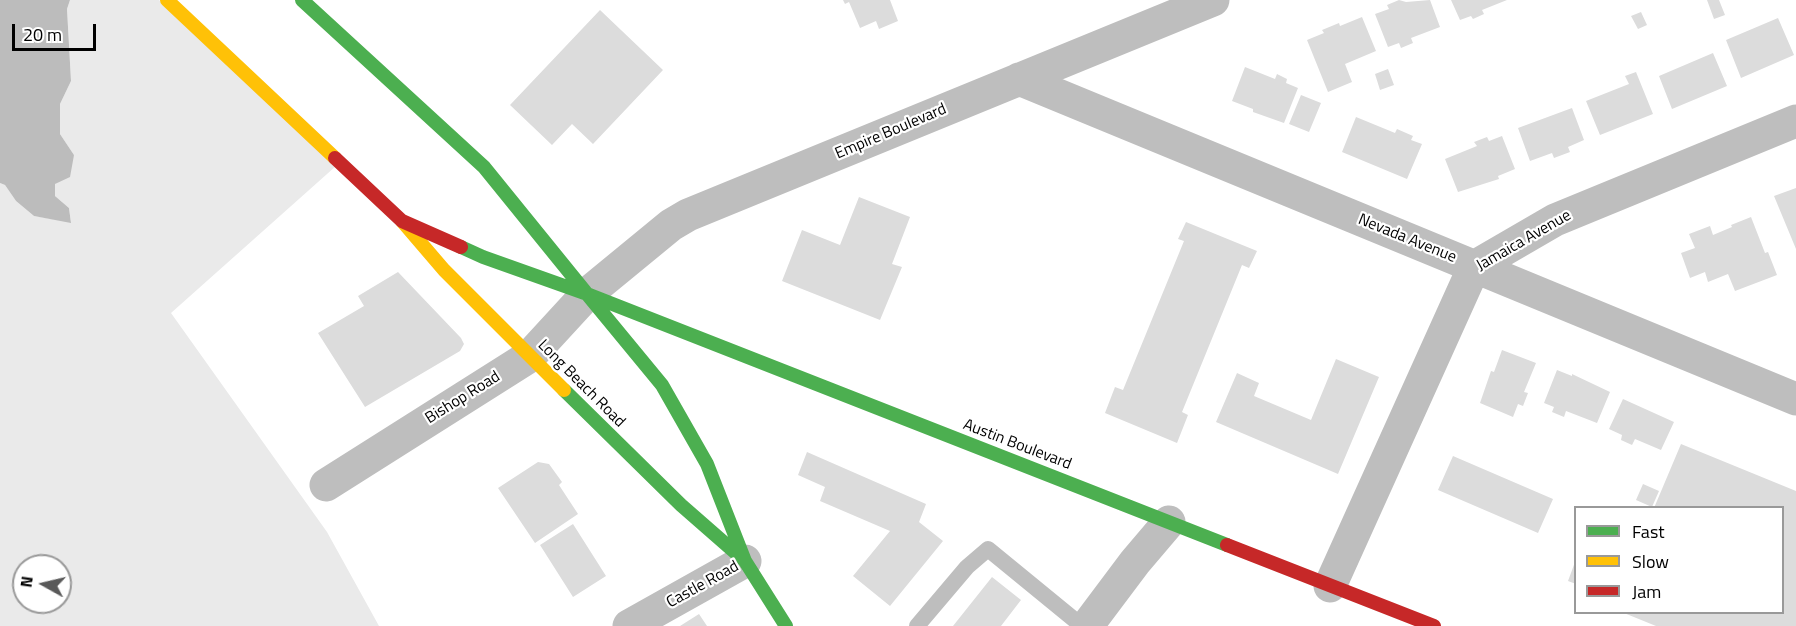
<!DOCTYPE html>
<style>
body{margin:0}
#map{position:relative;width:1796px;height:626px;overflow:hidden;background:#fff;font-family:"Titillium Web",sans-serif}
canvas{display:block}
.legend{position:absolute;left:1574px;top:506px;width:210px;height:108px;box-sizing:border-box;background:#fff;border:2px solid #999;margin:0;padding:8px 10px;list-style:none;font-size:18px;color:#000}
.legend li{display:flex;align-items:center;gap:12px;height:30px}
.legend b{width:30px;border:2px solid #999}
.north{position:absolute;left:12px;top:554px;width:60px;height:60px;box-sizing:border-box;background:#fff;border:2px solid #999;border-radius:50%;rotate:278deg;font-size:16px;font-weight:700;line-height:24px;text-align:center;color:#000}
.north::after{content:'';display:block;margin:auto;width:21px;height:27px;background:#595959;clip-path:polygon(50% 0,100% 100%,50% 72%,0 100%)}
.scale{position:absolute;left:12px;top:24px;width:84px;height:27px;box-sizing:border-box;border:3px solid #000;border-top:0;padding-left:8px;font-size:18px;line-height:21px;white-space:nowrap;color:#000;-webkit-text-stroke:4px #fff;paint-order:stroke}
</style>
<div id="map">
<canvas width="1796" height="626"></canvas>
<ul class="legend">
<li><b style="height:8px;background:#4caf50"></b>Fast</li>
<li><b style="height:8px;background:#ffc107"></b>Slow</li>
<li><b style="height:8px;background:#c62828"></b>Jam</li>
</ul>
<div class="north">N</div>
<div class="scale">20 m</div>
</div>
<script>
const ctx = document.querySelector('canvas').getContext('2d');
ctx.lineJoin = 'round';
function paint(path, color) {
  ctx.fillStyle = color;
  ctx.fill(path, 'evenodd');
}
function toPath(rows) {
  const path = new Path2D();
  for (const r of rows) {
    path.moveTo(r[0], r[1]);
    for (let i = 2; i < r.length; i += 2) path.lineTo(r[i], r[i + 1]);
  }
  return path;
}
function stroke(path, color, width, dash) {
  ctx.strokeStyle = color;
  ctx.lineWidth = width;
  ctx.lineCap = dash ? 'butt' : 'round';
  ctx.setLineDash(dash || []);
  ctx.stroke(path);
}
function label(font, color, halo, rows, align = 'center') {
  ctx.font = font + ' "Titillium Web",sans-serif';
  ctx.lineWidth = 4.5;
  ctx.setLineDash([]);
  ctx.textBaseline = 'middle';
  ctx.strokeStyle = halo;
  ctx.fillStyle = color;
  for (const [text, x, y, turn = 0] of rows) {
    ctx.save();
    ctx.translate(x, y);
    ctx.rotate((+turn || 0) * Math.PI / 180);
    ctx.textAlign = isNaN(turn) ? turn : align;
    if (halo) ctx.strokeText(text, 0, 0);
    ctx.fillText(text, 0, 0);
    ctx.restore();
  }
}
const green = toPath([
 [70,0,159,0,336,166,171,313,327,532,379,626,0,626,0,183,5,185,16,201,34,216,71,222,69,208,55,196,55,184,74,155,60,134,60,104,71,81,67,9],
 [24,566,60,566,60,602,24,602]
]);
const water = toPath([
 [0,0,70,0,67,9,71,81,60,104,60,134,74,155,70,177,55,184,55,196,69,208,71,223,34,216,16,201,5,185,0,183]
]);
const building = toPath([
 [843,0,890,0,898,21,879,29,876,21,860,28,849,2,845,4],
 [1399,0,1406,2,1430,0,1440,27,1411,38,1413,43,1401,48,1399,43,1388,47,1375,14,1389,9,1387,5],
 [1451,0,1507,0,1482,10,1484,14,1473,19,1471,16,1460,20],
 [1707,0,1719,0,1725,15,1714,19],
 [600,10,663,70,593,144,572,124,552,145,510,105],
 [1641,12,1647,25,1638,29,1631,16],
 [1362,17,1376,51,1345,64,1352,82,1328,92,1307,40,1324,33,1322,30,1339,23,1340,26],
 [1778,18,1794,55,1741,78,1726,40],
 [1713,53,1727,86,1672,109,1659,76],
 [1245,67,1275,79,1277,74,1287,79,1286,83,1298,88,1284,123,1253,112,1253,109,1232,101],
 [1388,69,1394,85,1380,90,1375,74],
 [1636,72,1653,114,1600,135,1586,101,1629,84,1625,76],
 [1301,95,1321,103,1309,132,1289,124],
 [1572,108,1584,140,1568,147,1570,152,1554,158,1552,153,1530,161,1518,128],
 [1356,117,1395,133,1397,129,1413,136,1411,140,1422,144,1407,179,1342,152],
 [1502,136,1515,169,1498,176,1499,179,1458,192,1445,159,1477,146,1474,142,1487,137,1489,141],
 [1796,188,1796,249,1774,196],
 [859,197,910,217,892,264,902,267,880,320,782,281,802,230,840,245],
 [1751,217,1765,253,1768,252,1777,275,1735,291,1728,274,1708,282,1705,272,1690,278,1681,253,1695,248,1689,234,1710,226,1713,235,1732,227,1731,225],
 [1186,222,1257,251,1249,268,1242,265,1182,412,1188,415,1177,443,1105,413,1115,387,1123,390,1184,241,1178,239],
 [398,272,461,338,464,344,460,351,365,407,318,333,364,306,358,296],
 [1502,350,1536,363,1524,392,1528,393,1523,406,1518,404,1513,417,1480,403,1491,371,1494,372],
 [1336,359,1379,377,1338,474,1216,422,1237,373,1259,383,1254,396,1311,420],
 [1557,370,1572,376,1572,374,1610,392,1597,423,1566,411,1564,417,1552,412,1554,407,1544,403],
 [1623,399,1674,422,1661,450,1635,439,1632,445,1621,440,1622,435,1609,429],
 [1681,444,1796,491,1796,626,1656,626,1624,613,1782,612,1782,508,1654,508],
 [807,452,926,504,919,522,943,541,890,606,853,576,890,531,820,501,825,487,798,475],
 [1453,456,1553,499,1538,533,1438,490],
 [538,462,549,464,562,482,559,485,578,514,535,543,498,488],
 [1643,484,1659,491,1652,507,1636,500],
 [573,524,606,576,573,597,540,545],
 [1575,562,1576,562,1576,584,1568,581],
 [992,577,1021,600,1001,626,953,626],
 [699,614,707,626,680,626]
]);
const lane = toPath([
 [917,626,967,567,988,549,1082,626]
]);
const street = toPath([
 [1019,79,1796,399],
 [326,485,530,356,587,294,671,225,688,215,1213,0],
 [1330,586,1474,267,1555,220,1796,121],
 [629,626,745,561],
 [1087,626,1135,562,1169,522]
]);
const fast = toPath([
 [302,0,484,167,587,294],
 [461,247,483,257,587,294,1227,545],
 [587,294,662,385,707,464,745,561,786,626],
 [564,390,681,505,745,561]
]);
const slow = toPath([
 [167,0,335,158],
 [402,221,444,270,564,390]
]);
const jam = toPath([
 [335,158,402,221,461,247],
 [1227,545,1434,626]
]);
const streetNames = [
 ["Empire Boulevard",891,132,-23],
 ["Nevada Avenue",1407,239,22],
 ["Jamaica Avenue",1524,241,-30],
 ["Long Beach Road",581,384,45],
 ["Bishop Road",463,398,-32],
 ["Austin Boulevard",1017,445,21],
 ["Castle Road",703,585,-29]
];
paint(green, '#eaeaea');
paint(water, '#bcbcbc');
paint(building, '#dcdcdc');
stroke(lane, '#bebebe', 16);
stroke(street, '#bebebe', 33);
stroke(fast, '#4caf50', 14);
stroke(slow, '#ffc107', 14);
stroke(jam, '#c62828', 14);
label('16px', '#000', '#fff', streetNames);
</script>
